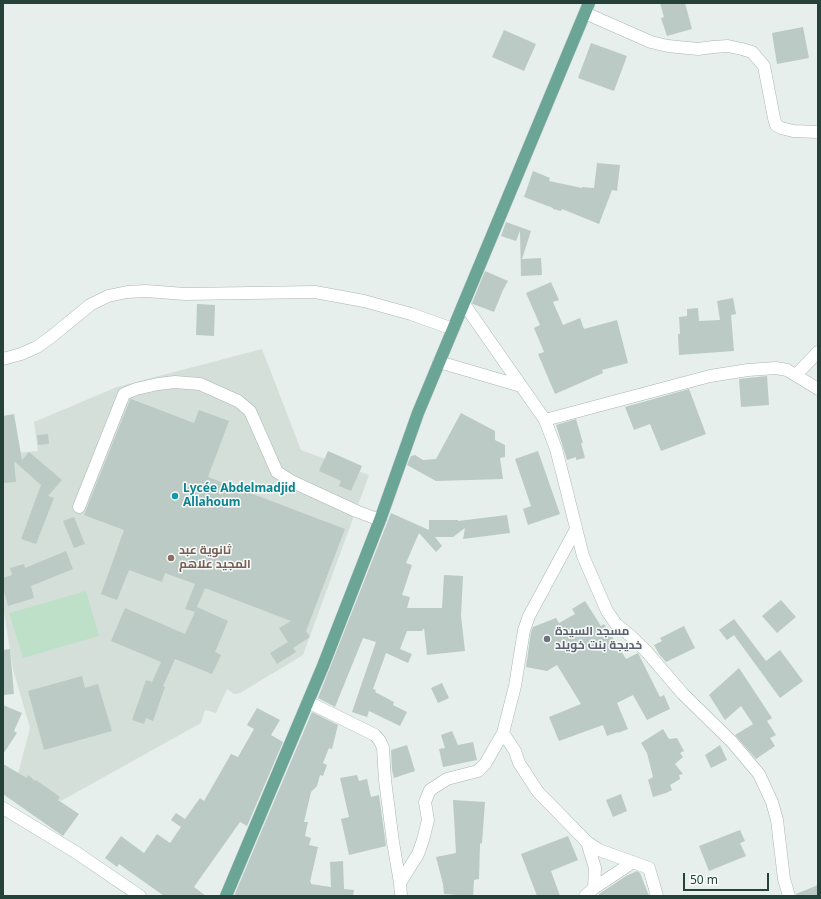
<!DOCTYPE html>
<meta charset="utf-8">
<style>
body{margin:0}
#map{position:relative;width:821px;height:899px;overflow:hidden;background:#e6efeb;font-family:"Noto Sans",sans-serif}
canvas{display:block}
.frame{position:absolute;inset:0;border:4px solid #24423a;pointer-events:none}
.scale{position:absolute;left:683px;top:873px;width:86px;height:18px;box-sizing:border-box;border:2px solid #24423a;border-top:0;padding-left:5px;font-size:12px;line-height:14px;white-space:nowrap;color:#24423a;-webkit-text-stroke:3px #f7fbf9;paint-order:stroke}
</style>
<div id="map">
<canvas width="821" height="899"></canvas>
<div class="frame"></div>
<div class="scale">50 m</div>
</div>
<script>
const ctx = document.querySelector('canvas').getContext('2d');
ctx.lineJoin = 'round';
function paint(path, color) {
  ctx.fillStyle = color;
  ctx.fill(path, 'evenodd');
}
function toPath(rows) {
  const path = new Path2D();
  for (const r of rows) {
    path.moveTo(r[0], r[1]);
    for (let i = 2; i < r.length; i += 2) path.lineTo(r[i], r[i + 1]);
  }
  return path;
}
function stroke(path, color, width, dash) {
  ctx.strokeStyle = color;
  ctx.lineWidth = width;
  ctx.lineCap = dash ? 'butt' : 'round';
  ctx.setLineDash(dash || []);
  ctx.stroke(path);
}
function label(font, color, halo, rows, align = 'center') {
  ctx.font = font + ' "Noto Sans",Cairo,sans-serif';
  ctx.lineWidth = 3;
  ctx.setLineDash([]);
  ctx.textBaseline = 'middle';
  ctx.strokeStyle = halo;
  ctx.fillStyle = color;
  for (const [text, x, y, turn = 0] of rows) {
    ctx.save();
    ctx.translate(x, y);
    ctx.rotate((+turn || 0) * Math.PI / 180);
    ctx.textAlign = isNaN(turn) ? turn : align;
    if (halo) ctx.strokeText(text, 0, 0);
    ctx.fillText(text, 0, 0);
    ctx.restore();
  }
}
const built = toPath([
 [262,349,301,450,369,475,303,655,240,693,234,694,227,689,216,713,205,710,201,723,61,801,17,778,30,728,13,669,3,605,3,454,38,451,34,422,117,387]
]);
const green = toPath([
 [86,591,99,636,23,658,9,613]
]);
const building = toPath([
 [660,3,685,3,692,29,667,36,661,18,664,17],
 [803,27,809,58,777,64,772,33],
 [504,30,536,44,524,71,492,57],
 [591,43,627,56,614,91,578,78],
 [597,163,620,165,617,191,612,190,599,224,562,209,561,211,553,209,553,208,524,197,533,171,550,178,549,181,582,188,582,187,594,188],
 [506,222,531,231,522,259,541,258,542,275,521,276,520,231,516,241,501,236],
 [485,271,508,281,503,290,494,312,473,304,472,303],
 [551,282,559,300,553,302,563,325,580,318,584,329,617,320,628,363,602,370,603,373,555,394,538,354,544,352,534,328,540,325,526,293],
 [733,298,736,314,731,315,734,351,679,355,678,334,680,334,679,317,687,316,687,309,698,308,699,321,720,320,717,301],
 [197,304,215,305,214,336,196,335],
 [767,376,769,405,741,407,739,379],
 [689,389,706,434,661,451,650,424,634,430,625,407],
 [131,399,194,423,199,410,229,421,208,477,345,529,306,631,310,637,293,648,296,652,277,664,270,653,288,642,279,628,291,621,205,588,197,607,228,621,215,652,221,655,212,674,175,659,163,686,165,687,153,721,146,718,144,724,132,720,146,680,152,682,161,662,111,641,125,608,185,634,195,612,185,609,195,584,165,573,162,582,129,570,117,600,101,594,124,530,84,515,130,400],
 [461,413,495,431,495,440,505,445,505,457,500,458,503,479,436,481,407,465,411,456,415,455,423,460,436,459],
 [14,414,22,460,29,452,62,480,48,496,54,498,36,544,21,539,41,485,14,461,16,482,3,483,3,416],
 [576,419,583,443,581,443,585,458,576,460,576,457,567,460,556,425],
 [48,434,49,444,38,445,37,435],
 [328,451,362,466,351,491,339,486,341,481,319,471],
 [538,451,560,514,528,525,523,509,531,506,515,459],
 [391,513,429,530,429,520,458,520,458,521,507,515,510,533,463,539,465,528,453,537,435,537,442,546,436,552,419,533,406,563,412,565,402,595,410,597,407,608,442,608,444,575,463,576,461,616,465,651,427,655,424,628,422,631,407,631,400,649,412,654,408,663,386,653,373,689,376,690,375,692,394,702,393,705,407,712,400,726,369,711,367,717,352,712,376,642,363,638,335,707,318,698],
 [74,517,85,544,74,548,63,521],
 [66,551,73,569,31,586,34,598,8,606,3,588,3,578,12,575,10,568,24,564,25,568],
 [781,600,796,617,777,633,762,616],
 [585,601,601,626,604,624,626,659,638,653,660,697,664,695,670,709,647,720,633,695,617,703,628,729,618,733,618,732,607,736,603,725,559,741,549,717,581,704,557,665,547,671,526,667,531,632,533,627,556,618,559,623,575,614,572,609],
 [734,619,766,661,780,650,803,681,780,698,734,635,727,640,719,630],
 [684,626,695,648,666,662,659,654,654,645,662,641,660,638],
 [10,649,14,694,3,695,3,650],
 [739,668,772,718,767,721,776,735,770,738,775,746,756,759,735,735,753,724,741,706,725,720,709,695],
 [82,676,85,688,98,684,112,731,44,750,28,691],
 [442,683,449,698,438,703,431,688],
 [3,705,22,713,14,731,17,733,3,754],
 [257,708,280,720,271,735,283,742,247,826,240,822,194,887,206,896,164,896,119,864,117,867,105,858,121,836,144,853,157,834,170,843,181,827,171,820,176,813,185,819,200,798,204,801,231,754,238,757,254,729,247,725],
 [312,712,338,725,332,749,329,748,323,763,327,765,323,776,320,775,317,786,311,792,304,822,308,822,305,836,311,838,309,845,318,847,310,882,311,882,311,884,331,887,330,862,343,861,344,889,354,890,353,896,234,896],
 [663,729,669,739,677,738,684,751,680,753,683,757,675,764,683,774,679,775,680,779,670,785,672,790,666,793,653,797,648,780,653,777,647,753,641,743],
 [452,731,458,745,473,742,477,760,443,767,439,749,445,748,441,735],
 [407,745,415,771,394,778,392,770,391,750],
 [720,745,727,760,711,768,705,755],
 [3,764,27,778,28,775,35,781,36,780,60,797,58,800,79,814,63,836,3,794],
 [357,775,359,781,367,779,371,797,379,795,386,846,349,855,341,819,349,817,340,778],
 [621,794,627,811,613,817,606,800],
 [453,800,485,802,482,843,480,844,479,879,474,880,473,896,444,894,443,884,436,857,456,853],
 [740,830,745,841,740,843,746,856,709,871,699,846],
 [568,836,578,860,551,871,560,896,537,896,521,854],
 [637,871,640,873,649,896,599,896,599,894,626,876],
 [818,885,818,896,796,896,796,894]
]);
const minor = toPath([
 [585,13,651,42,668,46,698,49,713,47,728,46,742,49,752,52,764,66,774,118,776,125,781,128,793,131,818,132],
 [464,304,545,420,556,449,565,484,583,556,607,611,616,624,632,637,646,651,683,694,732,742,759,774,772,802,777,820,784,879,789,896],
 [3,359,21,354,37,347,51,337,90,305,108,296,127,292,146,291,185,294,315,292,364,301,411,314,453,329],
 [439,362,521,386],
 [796,375,818,352],
 [545,420,710,376,748,370,776,368,787,370,818,389],
 [79,507,124,394,136,389,158,384,175,382,200,384,238,401,250,411,277,472,293,482,356,511,380,520],
 [576,529,529,616,524,630,515,686,503,733,515,751,519,763,538,792,587,842,595,868,594,888,585,896],
 [308,702,375,735,380,741,383,748,385,780,393,842,400,883],
 [3,808,77,853,140,896],
 [587,842,599,850,649,868,657,896],
 [594,888,633,862],
 [401,896,400,883,418,854,423,840,428,820,425,802,430,790,447,779,478,771,485,764,503,733]
]);
const major = toPath([
 [226,896,323,666,380,520,418,413,589,3]
]);
const markers = [
 [175,496,4,"#0f9aa8"],
 [171,558,4,"#8d6e63"],
 [547,639,4,"#6b7280"]
];
const cultureNames = [
 ["Lycée Abdelmadjid",183,489],
 ["Allahoum",183,503]
];
const educationNames = [
 ["ثانوية عبد",179,551],
 ["المجيد علاهم",179,565]
];
const worshipNames = [
 ["مسجد السيدة",555,632],
 ["خديجة بنت خويلد",555,646]
];
paint(built, '#d4dfda');
paint(green, '#bfe0c8');
paint(building, '#bbcac4');
stroke(minor, '#a8b8b2', 13);
stroke(major, '#c2cac8', 13);
stroke(minor, '#fff', 12);
stroke(major, '#6aa596', 12);
for (const [x, y, r, color] of markers) {
  const dot = new Path2D();
  dot.arc(x, y, r, 0, 2 * Math.PI);
  ctx.fillStyle = color;
  ctx.fill(dot);
  stroke(dot, '#f7fbf9', 1.5);
}
label('bold 12px', '#0d838f', '#f7fbf9', cultureNames, 'left');
label('bold 12px', '#785e54', '#f7fbf9', educationNames, 'left');
label('bold 12px', '#5b616d', '#f7fbf9', worshipNames, 'left');
</script>
